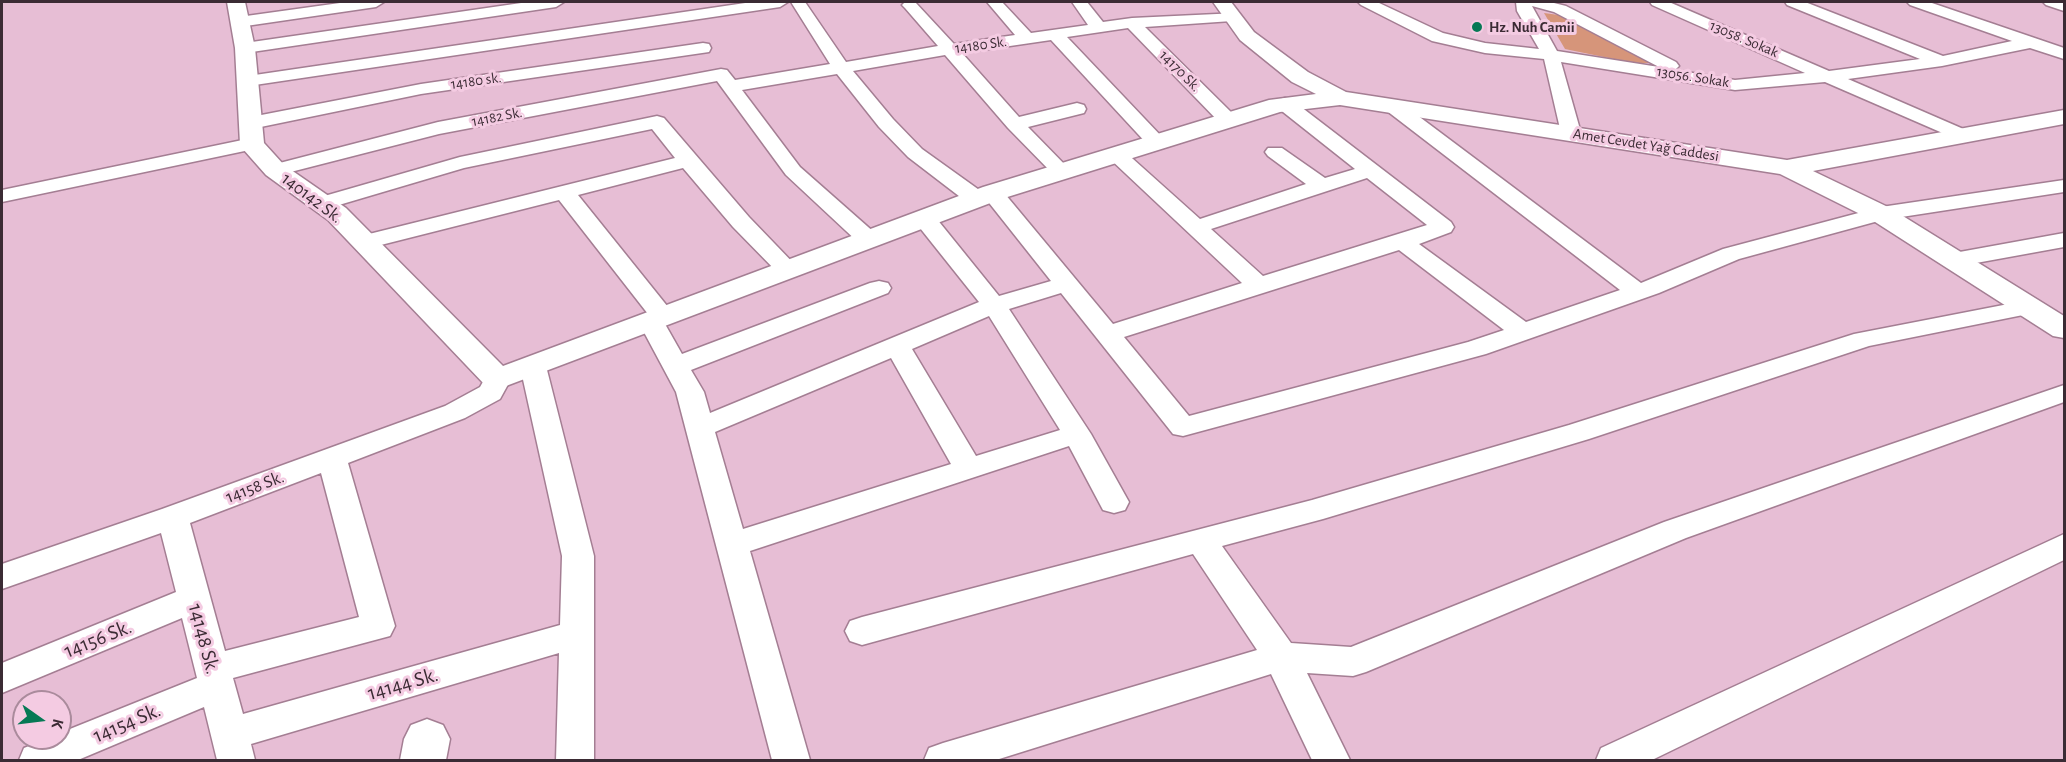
<!DOCTYPE html>
<meta charset="utf-8">
<style>
body{margin:0}
#map{position:relative;width:2066px;height:762px;overflow:hidden;background:#e7bed5;font-family:"Alegreya Sans",sans-serif}
canvas{display:block}
.frame{position:absolute;inset:0;border:3px solid #3b2b34;pointer-events:none}
.north{position:absolute;left:12px;top:690px;width:60px;height:60px;box-sizing:border-box;background:#f4cbe2;border:2px solid #aa8b9c;border-radius:50%;rotate:104deg;font-size:16px;font-weight:700;line-height:24px;text-align:center;color:#3b2b34}
.north::after{content:'';display:block;margin:auto;width:21px;height:27px;background:#067955;clip-path:polygon(50% 0,100% 100%,50% 72%,0 100%)}
</style>
<div id="map">
<canvas width="2066" height="762"></canvas>
<div class="frame"></div>
<div class="north">K</div>
</div>
<script>
const ctx = document.querySelector('canvas').getContext('2d');
ctx.lineJoin = 'round';
function paint(path, color) {
  ctx.fillStyle = color;
  ctx.fill(path, 'evenodd');
}
function toPath(rows) {
  const path = new Path2D();
  for (const r of rows) {
    path.moveTo(r[0], r[1]);
    for (let i = 2; i < r.length; i += 2) path.lineTo(r[i], r[i + 1]);
  }
  return path;
}
function stroke(path, color, width, dash) {
  ctx.strokeStyle = color;
  ctx.lineWidth = width;
  ctx.lineCap = dash ? 'butt' : 'round';
  ctx.setLineDash(dash || []);
  ctx.stroke(path);
}
function label(font, color, halo, rows, align = 'center') {
  ctx.font = font + ' "Alegreya Sans",sans-serif';
  ctx.lineWidth = 6;
  ctx.setLineDash([]);
  ctx.textBaseline = 'middle';
  ctx.strokeStyle = halo;
  ctx.fillStyle = color;
  for (const [text, x, y, turn = 0] of rows) {
    ctx.save();
    ctx.translate(x, y);
    ctx.rotate((+turn || 0) * Math.PI / 180);
    ctx.textAlign = isNaN(turn) ? turn : align;
    if (halo) ctx.strokeText(text, 0, 0);
    ctx.fillText(text, 0, 0);
    ctx.restore();
  }
}
const green = toPath([
 [1544,13,1566,16,1654,63,1633,63,1565,49]
]);
const street = toPath([
 [347,2,384,2,376,7,239,27,231,22,239,17,347,2],
 [528,2,564,2,556,7,245,53,237,48,245,43,528,2],
 [752,2,788,2,780,7,248,86,242,85,239,81,242,77,248,76,752,2],
 [791,2,805,2,846,62,938,46,905,8,902,5,905,2,915,2,954,44,1015,35,987,2,1002,2,1031,33,1088,25,1072,2,1087,2,1103,22,1132,18,1238,13,1240,16,1238,19,1232,21,1145,27,1235,116,1238,120,1235,124,1228,126,1221,124,1128,28,1067,37,1163,138,1166,142,1163,146,1156,148,1149,146,1051,40,962,53,1019,117,1077,103,1084,105,1086,109,1084,113,1028,127,1071,171,1068,175,1061,177,1054,175,1008,128,945,55,853,71,893,119,922,149,982,192,984,188,992,187,1000,188,1113,324,1242,283,1109,158,1106,154,1109,150,1123,150,1200,219,1306,184,1268,156,1265,152,1268,148,1282,148,1325,178,1355,169,1278,108,1276,104,1278,100,1285,98,1292,100,1451,222,1454,227,1451,232,1419,244,1526,322,1620,290,1387,111,1385,107,1387,103,1401,103,1641,283,1723,249,1881,207,2064,180,2064,192,1882,220,1739,259,1659,293,1486,354,1183,436,1173,434,1061,293,1009,309,1091,434,1129,502,1125,510,1114,513,1103,510,1069,446,750,551,810,760,772,760,676,392,638,321,642,316,648,314,559,200,365,249,357,247,354,242,357,237,675,158,652,129,464,168,322,210,314,209,311,204,314,199,460,157,657,116,664,118,749,217,800,270,796,275,788,277,780,275,733,227,683,168,578,195,676,317,672,322,665,324,682,354,870,283,879,281,888,283,891,288,888,293,691,370,704,392,710,413,979,302,916,223,913,218,916,213,924,211,932,213,999,296,1051,281,986,199,984,203,976,204,968,203,908,157,879,127,837,74,742,90,800,167,876,234,879,239,876,244,868,246,860,244,786,175,717,81,439,134,275,176,268,174,265,170,268,166,438,122,721,69,727,70,735,80,830,64,791,2],
 [1367,178,1427,225,1263,276,1211,229,1367,178],
 [1399,250,1504,330,1468,342,1189,416,1124,337,1399,250],
 [989,316,1060,430,976,456,912,349,989,316],
 [891,358,951,464,743,529,715,432,891,358],
 [1358,2,1377,2,1443,33,1485,43,1539,49,1517,11,1516,2,1550,2,1566,6,1676,62,1679,66,1675,70,1735,80,1805,73,1652,5,1650,2,1669,2,1829,71,1920,59,1787,5,1785,2,1805,2,1943,56,2012,41,1910,5,1907,2,1929,2,2064,48,2064,59,2030,48,1942,66,1848,79,1968,131,1971,135,1968,139,1961,141,1825,82,1735,90,1561,62,1581,133,1578,137,1571,139,1564,137,1561,133,1544,59,1485,53,1432,41,1361,5,1358,2],
 [1532,6,1554,12,1659,67,1557,51,1532,6],
 [2043,2,2064,2,2064,11,2046,5,2043,2],
 [703,43,709,44,711,48,709,52,421,94,251,129,244,127,241,123,244,119,251,117,421,84,703,43],
 [252,138,259,140,262,144,259,148,2,202,2,190,252,138],
 [2064,233,2064,247,1954,267,1946,265,1942,260,1946,255,1954,253,2064,233],
 [2029,300,2038,302,2041,307,2038,312,1869,346,1589,439,1323,519,1222,546,1291,643,1351,647,1664,522,2064,385,2064,402,1686,538,1366,672,1353,676,1307,673,1350,760,1312,760,1271,674,996,760,924,760,929,748,943,743,1257,650,1193,554,862,645,850,641,845,631,850,621,862,617,1312,500,1569,425,1854,334,2029,300],
 [533,358,542,360,546,366,594,556,594,760,556,760,559,653,251,744,255,760,217,760,204,707,78,760,19,760,24,748,49,738,60,738,60,733,197,678,182,618,2,693,2,663,176,592,161,533,2,589,2,564,162,509,445,406,480,387,488,373,498,371,508,373,511,379,500,399,465,418,348,463,395,626,390,636,233,678,243,714,560,625,562,556,520,366,524,360,533,358],
 [321,473,359,617,225,651,190,523,321,473],
 [2064,534,2064,560,1652,760,1596,760,1601,748,2064,534]
]);
const secondary = toPath([
 [227,2,245,2,255,48,264,143,284,165,346,208,503,366,983,187,1269,100,1316,94,1292,82,1240,40,1213,2,1231,2,1254,32,1308,72,1346,92,1787,160,2064,110,2064,124,1813,171,1890,208,2064,316,2064,338,2053,336,1872,220,1780,174,1340,105,1280,112,1001,199,498,389,486,386,328,220,266,175,243,149,240,144,235,48,227,2],
 [427,719,443,725,450,739,446,760,400,760,404,739,411,725,427,719]
]);
const markers = [
 [1477,27,6,"#067955"]
];
const farPoinames = [
 ["Hz. Nuh Camii",1489,27]
];
const farStreetnames = [
 ["13058. Sokak",1744,39,23],
 ["14180 Sk.",981,45,-8],
 ["14170 Sk.",1180,71,45],
 ["13056. Sokak",1693,77,9],
 ["14180 sk.",476,81,-8],
 ["14182 Sk.",497,117,-11],
 ["Amet Cevdet Yağ Caddesi",1646,145,9]
];
const streetNames = [
 ["140142 Sk.",312,198,37],
 ["14158 Sk.",255,487,-21]
];
const nearStreetnames = [
 ["14156 Sk.",98,639,-22],
 ["14148 Sk.",204,639,75],
 ["14144 Sk.",403,684,-16],
 ["14154 Sk.",127,723,-23]
];
paint(green, '#d6957a');
stroke(street, '#a47e93', 3);
stroke(secondary, '#a47e93', 3);
paint(street, '#fff');
paint(secondary, '#fff');
for (const [x, y, r, color] of markers) {
  const dot = new Path2D();
  dot.arc(x, y, r, 0, 2 * Math.PI);
  ctx.fillStyle = color;
  ctx.fill(dot);
  stroke(dot, '#f4cbe2', 2);
}
label('bold 15px', '#3b2b34', '#f4cbe2', farPoinames, 'left');
label('15px', '#3b2b34', '#f4cbe2', farStreetnames);
label('18px', '#3b2b34', '#f4cbe2', streetNames);
label('21px', '#3b2b34', '#f4cbe2', nearStreetnames);
</script>
